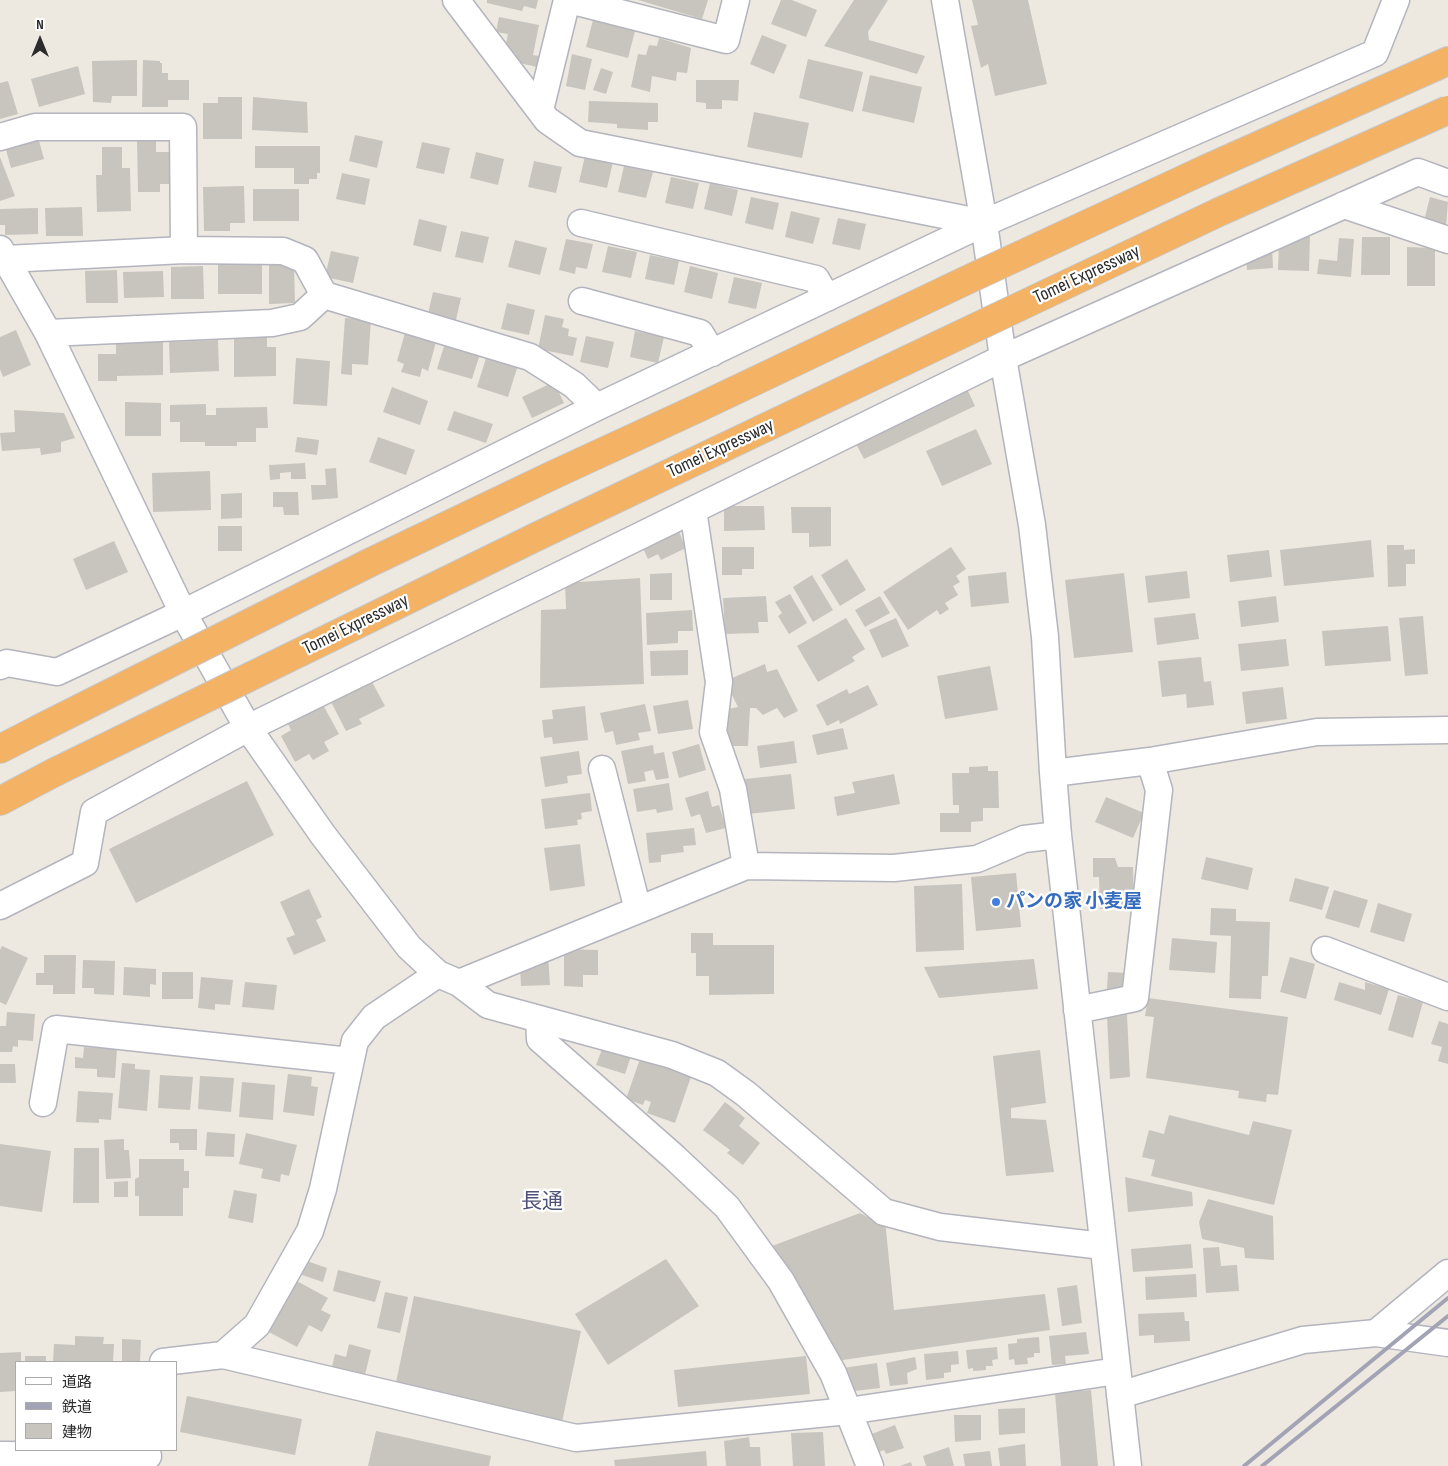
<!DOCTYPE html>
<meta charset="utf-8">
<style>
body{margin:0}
#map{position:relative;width:1448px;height:1466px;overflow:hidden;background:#ede9e0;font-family:"Sofia Sans Condensed","Noto Sans JP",sans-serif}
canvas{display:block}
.legend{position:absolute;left:15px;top:1361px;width:162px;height:90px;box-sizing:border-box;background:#fff;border:1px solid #ababab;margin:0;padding:6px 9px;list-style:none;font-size:15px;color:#2c2c2c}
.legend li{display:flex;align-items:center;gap:10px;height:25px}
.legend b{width:25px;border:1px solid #ababab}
.north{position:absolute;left:15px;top:15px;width:50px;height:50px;-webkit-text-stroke:4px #fff;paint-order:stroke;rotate:0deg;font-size:14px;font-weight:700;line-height:20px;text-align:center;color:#2c2c2c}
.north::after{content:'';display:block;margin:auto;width:18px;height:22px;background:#2c2c2c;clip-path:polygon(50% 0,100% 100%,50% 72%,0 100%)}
</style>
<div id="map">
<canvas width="1448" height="1466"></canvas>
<ul class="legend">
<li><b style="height:6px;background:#fff"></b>道路</li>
<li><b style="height:6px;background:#a2a3b5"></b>鉄道</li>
<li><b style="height:14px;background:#c8c5bf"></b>建物</li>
</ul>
<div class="north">N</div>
</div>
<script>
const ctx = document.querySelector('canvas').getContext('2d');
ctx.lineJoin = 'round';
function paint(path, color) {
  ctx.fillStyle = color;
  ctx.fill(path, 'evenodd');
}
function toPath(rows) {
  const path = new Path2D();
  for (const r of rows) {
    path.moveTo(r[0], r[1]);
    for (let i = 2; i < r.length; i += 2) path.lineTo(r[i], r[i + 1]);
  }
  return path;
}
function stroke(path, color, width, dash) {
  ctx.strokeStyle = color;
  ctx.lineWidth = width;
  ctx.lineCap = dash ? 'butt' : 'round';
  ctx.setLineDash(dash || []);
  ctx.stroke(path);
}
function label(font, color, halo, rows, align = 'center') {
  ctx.font = font + ' "Sofia Sans Condensed","Noto Sans JP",sans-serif';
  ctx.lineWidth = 4.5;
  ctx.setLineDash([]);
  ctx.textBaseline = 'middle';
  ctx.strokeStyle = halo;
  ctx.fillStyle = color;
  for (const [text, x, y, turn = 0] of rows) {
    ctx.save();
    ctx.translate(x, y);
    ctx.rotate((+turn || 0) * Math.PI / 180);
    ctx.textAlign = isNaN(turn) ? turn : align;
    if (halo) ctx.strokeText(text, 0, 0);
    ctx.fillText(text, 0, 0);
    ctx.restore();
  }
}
const building = toPath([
 [487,0,538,0,536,9,524,6,522,11,487,3],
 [638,0,708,0,702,19],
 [781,0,792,0,817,10,806,37,771,24],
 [854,0,888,0,868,32,869,40,925,56,917,74,824,46],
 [972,0,1028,0,1047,84,995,96,988,64,981,68,971,26,978,25],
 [499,17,539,25,533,55,539,56,537,67,515,62,516,54,504,52,508,34,496,32],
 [593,20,635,31,628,58,586,47],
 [762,35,787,45,774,74,750,64],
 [659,38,691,48,687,73,677,72,676,81,652,76,650,92,631,87,638,54,646,55,649,45,657,46],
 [572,54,592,59,585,90,566,86],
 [808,59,863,72,853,112,799,98],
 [137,60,137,96,112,96,111,103,93,102,92,61],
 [143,60,160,61,160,63,162,63,162,73,168,73,168,80,189,80,189,100,168,100,168,107,142,107],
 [78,66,85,94,39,107,31,79],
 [601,68,613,72,606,94,593,90],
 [870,75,922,87,914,123,862,111],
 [696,80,739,80,738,101,722,100,722,109,706,109,706,103,696,102],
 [8,81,18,114,0,119,0,83],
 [218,97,242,97,242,139,203,139,203,103,218,103],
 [253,97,307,102,308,133,252,130],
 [589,101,658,103,658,122,648,122,648,130,617,128,617,124,588,122],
 [754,112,809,123,802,158,747,147],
 [355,135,383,141,377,168,349,161],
 [38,137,44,159,11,168,5,146],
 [137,139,156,139,156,152,171,152,172,184,160,184,160,192,138,192],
 [422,142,450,148,444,174,416,168],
 [255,146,320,146,320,173,317,173,317,179,309,179,309,184,294,184,294,168,255,168],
 [102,147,122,147,122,168,130,168,131,211,97,212,96,175,102,175],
 [476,152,504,159,498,185,470,178],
 [585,156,613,162,607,188,579,182],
 [0,157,15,196,0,201],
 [534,161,562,167,556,193,528,187],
 [624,166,653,172,646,198,618,192],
 [342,173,370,179,365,205,336,199],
 [671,177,699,183,693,209,665,203],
 [710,183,738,190,732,216,704,209],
 [244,186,245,223,230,223,230,231,204,231,203,187],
 [253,189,299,189,299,221,253,221],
 [751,197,779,203,773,230,745,223],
 [1430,197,1448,202,1446,226,1424,221],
 [82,207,83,236,46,236,45,208],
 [38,208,38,234,5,235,5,225,0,225,0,209],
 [791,211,820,218,813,244,785,237],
 [838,218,866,224,860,250,832,244],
 [419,219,447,226,441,252,413,245],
 [461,231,489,237,483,263,455,257],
 [1295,236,1310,237,1309,271,1278,270,1279,242,1295,243],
 [1362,237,1390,237,1390,275,1361,275],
 [1339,238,1354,239,1351,277,1317,274,1319,259,1337,261],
 [566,239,593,244,587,269,576,267,575,274,559,270],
 [515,240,547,248,540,275,508,267],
 [608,246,637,252,631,278,602,272],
 [1272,246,1273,268,1247,270,1246,258],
 [1407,247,1435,248,1435,286,1407,286],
 [331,251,359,257,353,283,325,277],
 [650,255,679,261,674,285,645,279],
 [218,263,262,263,262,294,218,294],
 [269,265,294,265,295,303,269,304],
 [203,266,204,299,171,299,171,267],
 [690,266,718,273,712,299,684,292],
 [117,270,118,303,86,303,85,271],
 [163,271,164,297,124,298,123,272],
 [734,277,762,283,756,309,728,303],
 [433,292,461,298,455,324,427,318],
 [507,303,535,310,529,335,501,329],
 [545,315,564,319,562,327,569,329,568,336,577,338,573,356,538,349],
 [345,318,371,319,368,365,352,364,352,375,341,374],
 [16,330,31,365,3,377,0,369,0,337],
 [635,331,664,337,658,363,630,357],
 [234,333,267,333,267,347,276,347,276,376,234,377],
 [405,333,436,342,428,371,422,368,420,377,401,372,404,364,397,361],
 [586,336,614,342,608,368,580,362],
 [218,340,219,371,170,373,169,342],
 [163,342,163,375,117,376,117,381,98,381,98,354,116,354,116,343],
 [445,343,480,354,472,379,437,369],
 [487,355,518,365,508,397,477,387],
 [296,358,330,361,327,406,293,404],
 [554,382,564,403,532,418,522,397],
 [392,387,428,401,420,425,383,412],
 [967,389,975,406,864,459,854,440],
 [125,402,161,403,161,436,125,436],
 [206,404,206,415,216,415,216,408,267,407,268,428,256,428,256,442,237,442,237,446,205,446,205,442,180,442,180,422,170,422,170,405],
 [14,410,64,413,75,438,61,442,61,452,41,455,40,448,2,451,0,433,15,432],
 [454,411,493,424,486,443,447,430],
 [976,429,992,464,942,486,926,451],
 [297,437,319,440,317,455,295,452],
 [378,437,415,450,406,475,369,462],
 [305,463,306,479,291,479,291,472,280,473,280,479,270,480,269,465],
 [336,468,338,498,312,500,311,485,326,485,325,469],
 [210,471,211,510,153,512,152,473],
 [273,492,298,492,299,515,284,515,283,507,273,507],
 [242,493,242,518,221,519,221,494],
 [724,506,764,506,765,530,724,531],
 [791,507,831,507,831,546,809,547,809,533,792,533],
 [218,526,242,526,242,551,218,551],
 [677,527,686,548,661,560,658,554,648,559,641,544],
 [1371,540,1374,577,1284,586,1280,550],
 [114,541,128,572,86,590,73,559],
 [1387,545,1404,545,1404,550,1415,549,1415,564,1406,564,1406,586,1388,587],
 [722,547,754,547,754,569,742,569,742,575,722,575],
 [951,547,966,569,956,576,960,582,953,586,958,595,945,603,949,609,940,615,937,610,908,630,883,592],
 [1269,550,1272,577,1230,582,1227,555],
 [847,559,866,590,840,606,821,575],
 [1187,571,1190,598,1148,603,1145,576],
 [1006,572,1009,603,971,607,968,576],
 [672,573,672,600,650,600,650,574],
 [1124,573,1133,652,1074,658,1065,580],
 [812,575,833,610,813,622,793,587],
 [640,578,644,684,540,688,541,610,566,609,565,583],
 [790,594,807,623,789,634,778,616,782,613,775,602],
 [766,596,768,622,758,622,759,633,725,634,723,598],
 [880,596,890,613,865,627,855,610],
 [1276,596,1279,622,1241,627,1238,601],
 [692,610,693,631,678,631,678,643,647,645,646,613],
 [1195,613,1199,639,1157,645,1154,618],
 [1423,616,1428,674,1405,676,1399,618],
 [846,618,865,649,852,657,855,661,818,682,797,646],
 [896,618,909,646,882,658,869,630],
 [1388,626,1391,661,1325,666,1322,631],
 [1286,639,1289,666,1241,671,1238,644],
 [688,650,688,675,651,676,650,651],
 [1201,657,1204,682,1211,681,1214,705,1187,708,1186,694,1162,697,1158,661],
 [765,664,767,672,777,669,798,711,784,718,777,708,763,715,756,708,750,708,748,746,728,746,727,709,738,707,725,681],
 [990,666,998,710,945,719,937,676],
 [371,680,385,706,359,719,362,724,346,731,330,700],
 [868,685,878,705,840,724,839,720,827,726,816,705,847,689,849,694],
 [1283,687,1287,719,1246,724,1242,692],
 [688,700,693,729,658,734,653,706],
 [322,703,339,734,324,742,329,751,313,760,309,754,295,762,281,736,291,730,287,722],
 [645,704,651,731,638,733,640,740,616,745,613,731,605,733,600,713],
 [585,706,588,740,553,744,552,737,544,738,542,720,553,719,552,710],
 [843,728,848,749,817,755,812,735],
 [794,741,797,763,760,768,757,746],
 [699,744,706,770,679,778,672,752],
 [653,745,654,754,664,752,669,778,656,780,653,770,644,772,646,781,628,784,621,751],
 [579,751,582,774,567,776,568,783,545,787,540,757],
 [988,766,988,771,998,771,999,808,983,808,983,821,971,822,971,832,940,832,940,813,959,813,959,805,953,805,952,773,969,773,969,767],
 [791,774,795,809,748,814,745,779],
 [894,774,900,804,837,816,834,797,855,793,852,782],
 [247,781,274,835,136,903,109,849],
 [669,783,673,810,657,813,656,809,637,812,633,789],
 [708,791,712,807,719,805,726,828,706,833,700,814,691,817,685,798],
 [590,793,592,811,581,813,582,819,577,820,578,825,545,829,541,799],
 [1106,797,1144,813,1133,838,1095,822],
 [694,828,696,845,683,846,684,852,661,855,661,862,649,863,646,833],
 [580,844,585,886,550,891,544,848],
 [1206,857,1253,868,1248,890,1201,879],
 [1093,858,1115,858,1118,867,1133,867,1134,908,1100,909,1099,877,1093,877],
 [1016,873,1021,927,976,931,971,877],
 [1295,878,1329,887,1322,910,1289,901],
 [962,884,964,950,916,952,914,886],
 [309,889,322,917,316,920,326,941,294,955,286,938,295,935,280,902],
 [1334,890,1368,900,1359,928,1325,918],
 [1378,903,1412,914,1404,942,1370,932],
 [1211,908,1236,909,1236,921,1270,922,1268,976,1262,976,1261,999,1229,998,1231,936,1210,935],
 [691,933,713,933,713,945,774,945,774,994,709,995,709,976,696,976,696,953,691,953],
 [1172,938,1217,942,1215,973,1169,970],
 [2,946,28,958,6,1005,0,1002,0,950],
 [564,949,598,950,598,975,583,975,583,987,564,986],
 [548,954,550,985,521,986,520,965],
 [44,955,76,955,75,994,53,994,53,985,36,985,36,973,44,973],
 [1290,957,1315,964,1306,999,1280,992],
 [1034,959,1038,989,939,998,924,967],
 [83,960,115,961,114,995,94,994,94,988,82,988],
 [124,967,156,969,156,985,150,984,150,997,123,995],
 [162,972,193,972,193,999,162,999],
 [1108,972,1129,973,1128,990,1107,989],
 [201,977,233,980,230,1005,215,1004,215,1010,198,1008],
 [245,982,277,985,274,1010,242,1007],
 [1339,982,1365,990,1365,982,1389,989,1381,1015,1334,1000],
 [1398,995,1423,1002,1413,1038,1388,1030],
 [1148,998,1288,1017,1278,1095,1267,1094,1266,1102,1238,1098,1239,1091,1146,1078,1154,1017,1145,1016],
 [7,1012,35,1014,33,1041,18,1040,18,1047,13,1046,12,1052,0,1052,0,1026,6,1026],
 [1127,1015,1130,1077,1110,1079,1107,1016],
 [1439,1021,1448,1024,1448,1064,1438,1061,1442,1047,1431,1044],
 [604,1044,632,1053,625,1074,596,1065],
 [84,1047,117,1049,115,1078,97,1077,97,1069,75,1068,75,1057,83,1058],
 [1040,1050,1046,1103,1011,1108,1011,1118,1046,1120,1054,1172,1006,1176,993,1056],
 [640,1059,657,1065,657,1059,693,1071,675,1123,647,1113,651,1102,645,1100,643,1105,626,1099],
 [122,1063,135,1064,135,1069,150,1070,147,1111,118,1108],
 [0,1064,15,1064,16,1083,0,1083],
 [288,1074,312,1077,311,1086,318,1087,314,1116,283,1112],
 [160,1075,193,1077,190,1110,158,1108],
 [200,1076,234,1078,231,1112,198,1109],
 [242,1082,275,1085,273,1120,239,1117],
 [78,1091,113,1093,111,1120,99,1119,99,1123,76,1122],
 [725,1102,745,1118,739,1126,760,1143,743,1165,727,1153,730,1150,703,1130],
 [1169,1115,1249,1135,1253,1121,1292,1130,1274,1205,1151,1176,1155,1160,1142,1157,1149,1130,1164,1134],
 [170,1129,197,1129,197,1150,179,1150,179,1143,170,1143],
 [207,1132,235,1134,234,1157,205,1156],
 [246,1133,297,1145,289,1176,281,1174,280,1182,261,1178,263,1169,239,1164],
 [124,1139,124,1150,129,1150,131,1178,106,1179,104,1140],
 [0,1144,51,1151,42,1212,0,1206],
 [74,1148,99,1148,99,1203,73,1203],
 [139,1159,184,1159,184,1171,189,1171,189,1188,183,1188,183,1216,139,1216,139,1196,135,1196,135,1179,139,1177],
 [1125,1177,1192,1192,1193,1206,1128,1212],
 [128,1181,128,1197,114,1197,114,1182],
 [234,1190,257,1194,253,1223,228,1218],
 [1208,1199,1273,1216,1274,1260,1245,1258,1244,1248,1202,1239,1199,1222],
 [860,1213,875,1221,885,1220,894,1310,1045,1294,1050,1330,836,1361,772,1246],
 [1191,1244,1193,1268,1133,1272,1131,1249],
 [1219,1247,1221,1266,1237,1265,1239,1291,1206,1293,1203,1248],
 [666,1259,699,1306,608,1365,575,1314],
 [307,1261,327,1268,323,1282,302,1275],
 [338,1270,381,1281,375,1302,333,1291],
 [1196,1274,1197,1297,1146,1300,1145,1277],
 [295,1280,328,1298,321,1310,331,1315,322,1332,309,1325,297,1347,267,1331],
 [1077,1285,1082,1323,1062,1326,1057,1288],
 [385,1292,408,1297,400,1333,377,1328],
 [414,1296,581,1331,561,1427,394,1392],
 [1184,1312,1185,1321,1189,1321,1190,1341,1154,1343,1154,1335,1139,1336,1138,1314],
 [1086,1332,1089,1354,1065,1356,1066,1364,1052,1365,1049,1336],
 [75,1336,104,1337,103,1344,114,1344,113,1362,53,1362,54,1344,75,1345],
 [1039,1337,1040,1353,1034,1353,1034,1357,1027,1358,1028,1364,1015,1365,1014,1359,1009,1360,1008,1344,1017,1343,1017,1339],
 [122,1339,141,1340,140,1362,122,1362],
 [349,1344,371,1350,363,1383,330,1375,335,1354,346,1357],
 [997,1347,998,1359,992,1360,993,1366,986,1366,986,1370,973,1371,973,1368,968,1369,966,1350],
 [958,1351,959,1364,951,1365,951,1372,944,1373,944,1378,926,1380,924,1354],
 [21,1352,21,1362,16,1362,16,1391,0,1392,0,1353],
 [25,1356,46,1356,46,1362,25,1362],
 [806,1356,810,1394,678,1407,674,1370],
 [915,1357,917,1369,907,1373,908,1384,890,1386,886,1363],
 [877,1363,880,1388,846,1392,843,1368],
 [1091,1390,1098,1466,1061,1466,1055,1393],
 [187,1396,302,1419,295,1455,180,1432],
 [1025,1408,1025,1433,999,1435,998,1409],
 [954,1415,981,1415,981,1440,955,1442],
 [895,1425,904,1448,886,1454,884,1450,876,1453,869,1435],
 [376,1431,491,1456,489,1466,368,1466],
 [823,1432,825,1466,793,1466,791,1433],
 [749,1437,750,1447,760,1447,761,1466,726,1466,724,1441],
 [1025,1444,1026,1466,1000,1466,998,1448],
 [949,1447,954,1466,926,1466,923,1456],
 [706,1451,707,1466,615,1466,614,1460],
 [990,1451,992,1466,965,1466,963,1454],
 [911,1462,912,1466,900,1466]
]);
const minor = toPath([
 [456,0,547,120,580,143,984,223],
 [569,0,726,40,736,0],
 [945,0,984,223,1003,358,1032,525,1045,637,1053,773,1058,835,1128,1466],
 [540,110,567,0],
 [0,137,35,127,183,127,184,250],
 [1344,205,1448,240],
 [581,223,816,279,827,298],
 [0,249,48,333,183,613,248,728,323,835,409,947,438,974,459,983,488,1005,672,1055,717,1073,746,1094,884,1212,940,1227,1103,1246],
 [6,259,184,250,283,251,305,260,324,295,530,357,574,385,597,407],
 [582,301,700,333,712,353],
 [48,333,272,323,300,317,324,295],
 [693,510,719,682,713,732,733,789,746,866],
 [0,666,7,663,57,672,183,613,597,407,984,223,1375,53,1396,0],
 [602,769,638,910],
 [1053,773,1150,761,1317,732,1448,730],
 [0,906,85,863,94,812,248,728,1003,358,1418,172,1448,183],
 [1325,950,1448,997],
 [459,983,746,866,894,868,977,859,1024,839,1058,835],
 [1077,1010,1135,998,1159,790,1150,761],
 [539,1019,540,1039,674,1157,727,1207,781,1281,833,1373,870,1466],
 [43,1103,56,1029,350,1061],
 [1376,1333,1448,1273],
 [223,1355,576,1438,848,1411,1117,1371],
 [163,1362,223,1355,257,1325,310,1231,323,1189,355,1041,374,1017,438,974],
 [1120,1395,1303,1340,1376,1333,1448,1343],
 [0,1455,148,1456]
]);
const highway = toPath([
 [1206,169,1448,61],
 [0,749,37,730],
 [0,801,55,772]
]);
const rail = toPath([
 [1244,1466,1448,1298],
 [1262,1466,1448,1316]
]);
const highwayBridge = toPath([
 [37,730,369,563,553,475,696,409,967,280,1206,169],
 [55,772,540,535,947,341,1219,212,1448,110]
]);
const markers = [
 [996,902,5,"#3f7fe0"]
];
const streetNames = [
 ["Tomei Expressway",1087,275,-25],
 ["Tomei Expressway",721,449,-25],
 ["Tomei Expressway",356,625,-26]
];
const shopNames = [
 ["パンの家 小麦屋",1006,902]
];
const quarterNames = [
 ["長通",542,1203]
];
paint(building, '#c8c5bf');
stroke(minor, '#b3b4be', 29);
stroke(highway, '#c8c8c8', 30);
stroke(minor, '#fff', 26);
stroke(highway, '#f3b264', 28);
stroke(rail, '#a2a3b5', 4);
stroke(highwayBridge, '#c8c8c8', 30, []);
stroke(highwayBridge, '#f3b264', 28);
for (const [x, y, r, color] of markers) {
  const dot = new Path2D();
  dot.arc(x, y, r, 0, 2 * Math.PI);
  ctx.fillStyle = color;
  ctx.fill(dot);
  stroke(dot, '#fff', 2);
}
label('19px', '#2c2c2c', '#fff', streetNames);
label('bold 19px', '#366cbe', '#fff', shopNames, 'left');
label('21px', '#4f527a', '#fff', quarterNames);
</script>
